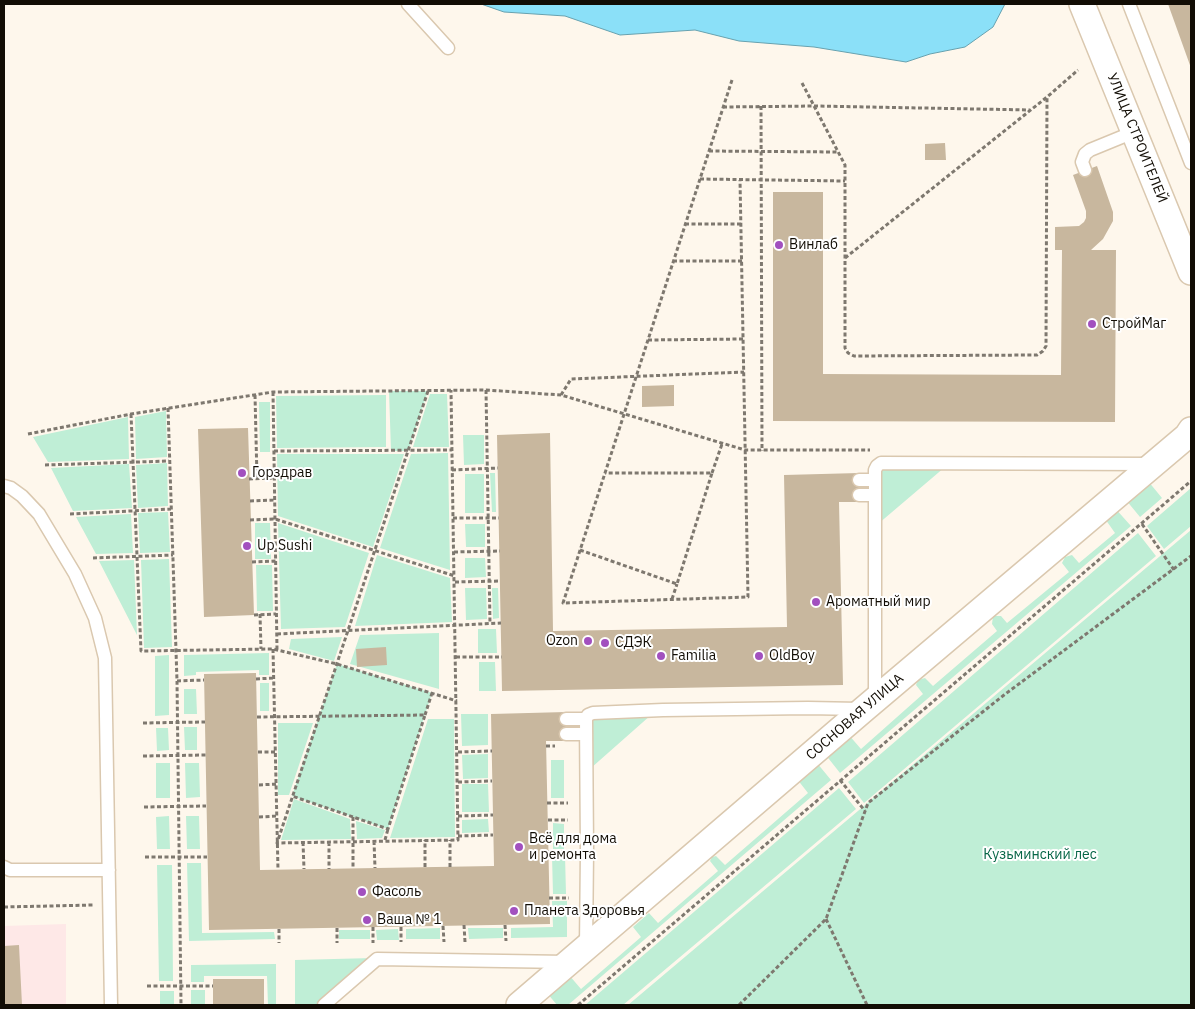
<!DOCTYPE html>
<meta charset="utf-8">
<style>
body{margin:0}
#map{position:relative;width:1195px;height:1009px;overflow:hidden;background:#fef7ec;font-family:"IBM Plex Sans",sans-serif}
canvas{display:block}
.frame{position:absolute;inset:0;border:5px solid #120d05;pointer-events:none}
</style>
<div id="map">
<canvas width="1195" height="1009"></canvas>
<div class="frame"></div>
</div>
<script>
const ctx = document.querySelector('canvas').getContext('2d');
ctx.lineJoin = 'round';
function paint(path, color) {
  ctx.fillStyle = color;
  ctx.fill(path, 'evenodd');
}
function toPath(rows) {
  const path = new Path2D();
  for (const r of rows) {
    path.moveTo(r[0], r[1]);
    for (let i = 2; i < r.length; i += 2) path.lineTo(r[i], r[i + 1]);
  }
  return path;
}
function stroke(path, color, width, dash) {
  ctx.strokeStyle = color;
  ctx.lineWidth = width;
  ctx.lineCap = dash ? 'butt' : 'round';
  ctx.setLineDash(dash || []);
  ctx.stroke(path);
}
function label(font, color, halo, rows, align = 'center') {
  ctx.font = font + ' "IBM Plex Sans",sans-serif';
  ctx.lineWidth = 4;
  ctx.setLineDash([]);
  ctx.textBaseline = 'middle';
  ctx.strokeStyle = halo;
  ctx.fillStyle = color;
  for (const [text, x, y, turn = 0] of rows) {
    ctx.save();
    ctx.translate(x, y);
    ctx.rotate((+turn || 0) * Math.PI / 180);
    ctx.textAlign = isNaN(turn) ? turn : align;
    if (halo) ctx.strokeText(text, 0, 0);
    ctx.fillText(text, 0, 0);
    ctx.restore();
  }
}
const education = toPath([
 [66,924,66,1005,4,1005,4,926]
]);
const green = toPath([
 [389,391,428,391,408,451,391,451],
 [430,394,447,394,449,447,413,447],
 [386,395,386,447,277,448,276,396],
 [259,402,270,402,270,452,260,452],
 [166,411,167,457,136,459,135,417],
 [128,417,129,459,48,462,33,437],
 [463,435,484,435,484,464,464,465],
 [448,453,450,570,380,548,411,454],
 [277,454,404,454,373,547,278,516],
 [167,463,168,506,138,508,136,465],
 [129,464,132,508,73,511,51,468],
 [879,466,945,467,878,524],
 [490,473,495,473,496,512,492,512],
 [465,474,484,474,484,513,465,513],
 [1148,481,1162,498,1140,517,1126,500],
 [1191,488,1191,526,1164,549,1147,526],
 [1114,507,1131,526,840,773,825,754,848,734,861,749,923,694,916,685,918,680,925,678,933,686,997,631,992,624,993,616,1001,616,1007,623,1069,572,1062,563,1065,557,1072,555,1079,563,1115,533,1103,516],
 [168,512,170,552,140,553,138,513],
 [131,514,133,553,96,554,76,517],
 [255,523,270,523,271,559,255,559],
 [278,523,369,553,345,627,281,629],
 [465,524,485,524,485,547,466,547],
 [1191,530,1191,1005,628,1005],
 [1138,533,1156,556,864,803,848,782],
 [377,555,450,578,452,622,355,626],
 [465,558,485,558,486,577,465,578],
 [169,559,172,647,144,648,141,560],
 [134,560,137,635,99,561],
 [256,565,272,565,273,611,257,611],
 [465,588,486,588,487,619,466,620],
 [492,588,498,588,499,618,493,619],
 [478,629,496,629,497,653,478,653],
 [439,633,439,689,350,664,360,635],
 [342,637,334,661,289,649,291,639],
 [269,653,269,675,259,675,259,670,196,672,196,675,184,676,184,655],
 [169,655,169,715,155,716,155,656],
 [479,662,495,662,496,691,479,691],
 [337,664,432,693,388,829,292,796],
 [260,683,269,683,269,711,260,711],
 [184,689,196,689,197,714,184,714],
 [461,714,488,714,488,745,462,746],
 [651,715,591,768,590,718],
 [428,719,454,719,455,837,390,838],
 [278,723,313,723,289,795,278,795],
 [184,727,197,727,197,750,185,750],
 [156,728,168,728,169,750,157,751],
 [488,754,488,778,463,779,462,755],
 [551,760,564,760,564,798,551,798],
 [156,763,170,763,170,798,156,798],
 [185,763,199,763,200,797,186,798],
 [817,763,831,780,568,1005,557,1005,547,993,569,975,581,989,641,937,633,927,649,913,658,923,718,871,710,861,712,857,716,856,725,865,808,793,797,779],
 [462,784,488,784,489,812,462,812],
 [839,788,856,809,623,1005,585,1005],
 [294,799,350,819,351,839,281,840],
 [169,816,170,849,157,849,156,817],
 [186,816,199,816,200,849,187,849],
 [488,819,489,832,462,833,462,820],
 [356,821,385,830,382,838,357,839],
 [553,823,564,824,564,849,553,849],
 [565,855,566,894,553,894,552,856],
 [187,863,201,863,202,933,274,932,275,939,189,941],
 [157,865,172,865,173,981,159,981],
 [552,901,567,901,567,937,511,938,511,928,553,927],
 [440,928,440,939,406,939,406,929],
 [468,928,503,928,503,938,469,939],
 [398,929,399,940,377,940,376,930],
 [339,930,370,930,370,939,339,939],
 [373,958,319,1005,295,1005,295,960],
 [276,964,276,1005,268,1005,267,976,204,976,204,982,191,982,191,965],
 [191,990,205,990,205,1005,191,1005],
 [160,991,174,991,174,1005,160,1005]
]);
const water = toPath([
 [481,4,1005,4,993,27,965,47,930,54,906,62,814,47,739,41,695,30,620,35,565,16,504,12,481,4]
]);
const building = toPath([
 [1168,4,1191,4,1191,68],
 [945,143,946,160,925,160,925,144],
 [1097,166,1113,212,1113,221,1103,239,1091,250,1116,250,1115,422,773,421,773,192,823,192,823,374,1061,375,1062,250,1055,250,1055,227,1079,226,1084,222,1086,218,1086,211,1073,175],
 [674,385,674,406,642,407,642,386],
 [248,428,254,615,204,617,198,429],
 [550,433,553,631,787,627,784,475,859,473,859,502,839,502,843,685,502,691,497,435],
 [386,647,387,665,357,667,356,649],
 [256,673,260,870,494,866,491,714,566,712,566,741,546,741,550,924,209,930,204,674],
 [19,945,22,1005,4,1005,4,946],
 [213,979,264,979,264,1005,213,1005]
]);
const path = toPath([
 [732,80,563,603,748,597,740,180],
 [802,83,845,165,845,348,848,353,854,356,1037,355,1043,351,1046,346,1047,97],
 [761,106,762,451],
 [723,107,814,106,1030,110],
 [709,151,838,152],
 [700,179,845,181],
 [685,224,741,224],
 [845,258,1047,97,1078,70],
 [673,261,742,261],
 [648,340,743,339],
 [486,390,490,624],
 [428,391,277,843,458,840,451,390],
 [273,392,277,650],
 [255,395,257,479],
 [561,395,571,379,744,372],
 [168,408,177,681,181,1005],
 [131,414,141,651,273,649,337,664,457,701],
 [28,434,131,414,273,392,486,390,561,395,745,450,870,450],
 [274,451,452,450],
 [45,465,169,461],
 [452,470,498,468],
 [712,473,722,444],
 [249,479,274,478],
 [250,501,274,500],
 [70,514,171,509],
 [453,518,499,518],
 [250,520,275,519,455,576],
 [1142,524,1174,570],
 [580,550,677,584,712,473,605,473],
 [454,552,500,551],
 [93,558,173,555],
 [252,562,276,561],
 [455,582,500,581],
 [672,599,677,584],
 [260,614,261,649],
 [254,615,276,614],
 [277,634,501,623],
 [273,649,278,870],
 [456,657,502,657],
 [256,679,273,678],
 [177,681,204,680],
 [425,715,432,693],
 [257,717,425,715,388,829,292,796],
 [143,723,205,722],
 [546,746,555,746],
 [258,752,275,752],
 [458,752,492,751],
 [143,756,206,755],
 [840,780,865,811],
 [458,782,492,781],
 [259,785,276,784],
 [547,803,568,803],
 [144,807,206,806],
 [458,816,493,815],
 [259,817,277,816],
 [353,817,353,869],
 [548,820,568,820],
 [458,836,493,835],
 [385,840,388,829],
 [374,841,375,868],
 [303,842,304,869],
 [329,842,329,869],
 [548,852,569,852],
 [145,857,207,857],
 [425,867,425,840],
 [450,867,450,840],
 [549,898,569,898],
 [4,907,94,905],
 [826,919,867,1005],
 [464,925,465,942],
 [505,925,506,941],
 [443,926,444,942],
 [373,927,373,943],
 [401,927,401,942],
 [337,928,337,943],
 [279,929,279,943],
 [147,986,213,986],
 [578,1005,1191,481],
 [739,1005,826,919,868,803,1004,695,1191,556]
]);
const service = toPath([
 [408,4,448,48],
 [1129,4,1191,163],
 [1085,170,1082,162,1085,154,1090,150,1134,132],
 [859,480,875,480],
 [4,486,11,488,22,496,39,514,75,574,95,618,105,658,111,1005],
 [859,495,875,495],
 [875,700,875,470,877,466,881,463,1152,464],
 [566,719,586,719],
 [566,734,586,734],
 [4,867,10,870,109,870],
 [586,947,587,851,586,719,588,715,593,713,663,710,808,708,860,709],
 [324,1005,377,959,567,962]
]);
const minor = toPath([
 [1082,4,1191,272],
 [519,1005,863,710,1187,436,1191,430]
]);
const markers = [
 [779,245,5,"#a250bf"],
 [1092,324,5,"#a250bf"],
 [242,473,5,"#a250bf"],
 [247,546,5,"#a250bf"],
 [816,602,5,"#a250bf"],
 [588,641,5,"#a250bf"],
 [605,643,5,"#a250bf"],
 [661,656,5,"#a250bf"],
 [759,656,5,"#a250bf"],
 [519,847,5,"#a250bf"],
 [362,892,5,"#a250bf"],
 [514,911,5,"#a250bf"],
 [367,920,5,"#a250bf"]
];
const streetNames = [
 ["УЛИЦА СТРОИТЕЛЕЙ",1137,138,68],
 ["СОСНОВАЯ УЛИЦА",855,717,-41]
];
const poiNames = [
 ["Винлаб",789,245],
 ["СтройМаг",1102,324],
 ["Горздрав",252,473],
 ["Up Sushi",257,546],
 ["Ароматный мир",826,602],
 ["Ozon",578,641,"right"],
 ["СДЭК",615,643],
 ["Familia",671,656],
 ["OldBoy",769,656],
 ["Всё для дома",529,839],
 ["и ремонта",529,855],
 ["Фасоль",372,892],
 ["Планета Здоровья",524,911],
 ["Ваша № 1",377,920]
];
const parkNames = [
 ["Кузьминский лес",1040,855]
];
paint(education, '#fee8e7');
paint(green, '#bfeed6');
paint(water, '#8be0f8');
stroke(water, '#67a1af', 1);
paint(building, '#c8b79e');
stroke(service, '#dac8af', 15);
stroke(minor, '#dac8af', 28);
stroke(path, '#7e786f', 3, [4, 2.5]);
stroke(service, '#fff', 12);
stroke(minor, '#fff', 25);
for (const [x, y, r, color] of markers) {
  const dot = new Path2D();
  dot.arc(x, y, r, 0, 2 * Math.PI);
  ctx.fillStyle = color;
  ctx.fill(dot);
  stroke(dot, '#fff', 2);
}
label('14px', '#120d05', '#fff', streetNames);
label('14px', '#120d05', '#fff', poiNames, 'left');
label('14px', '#076647', '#fff', parkNames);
</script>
